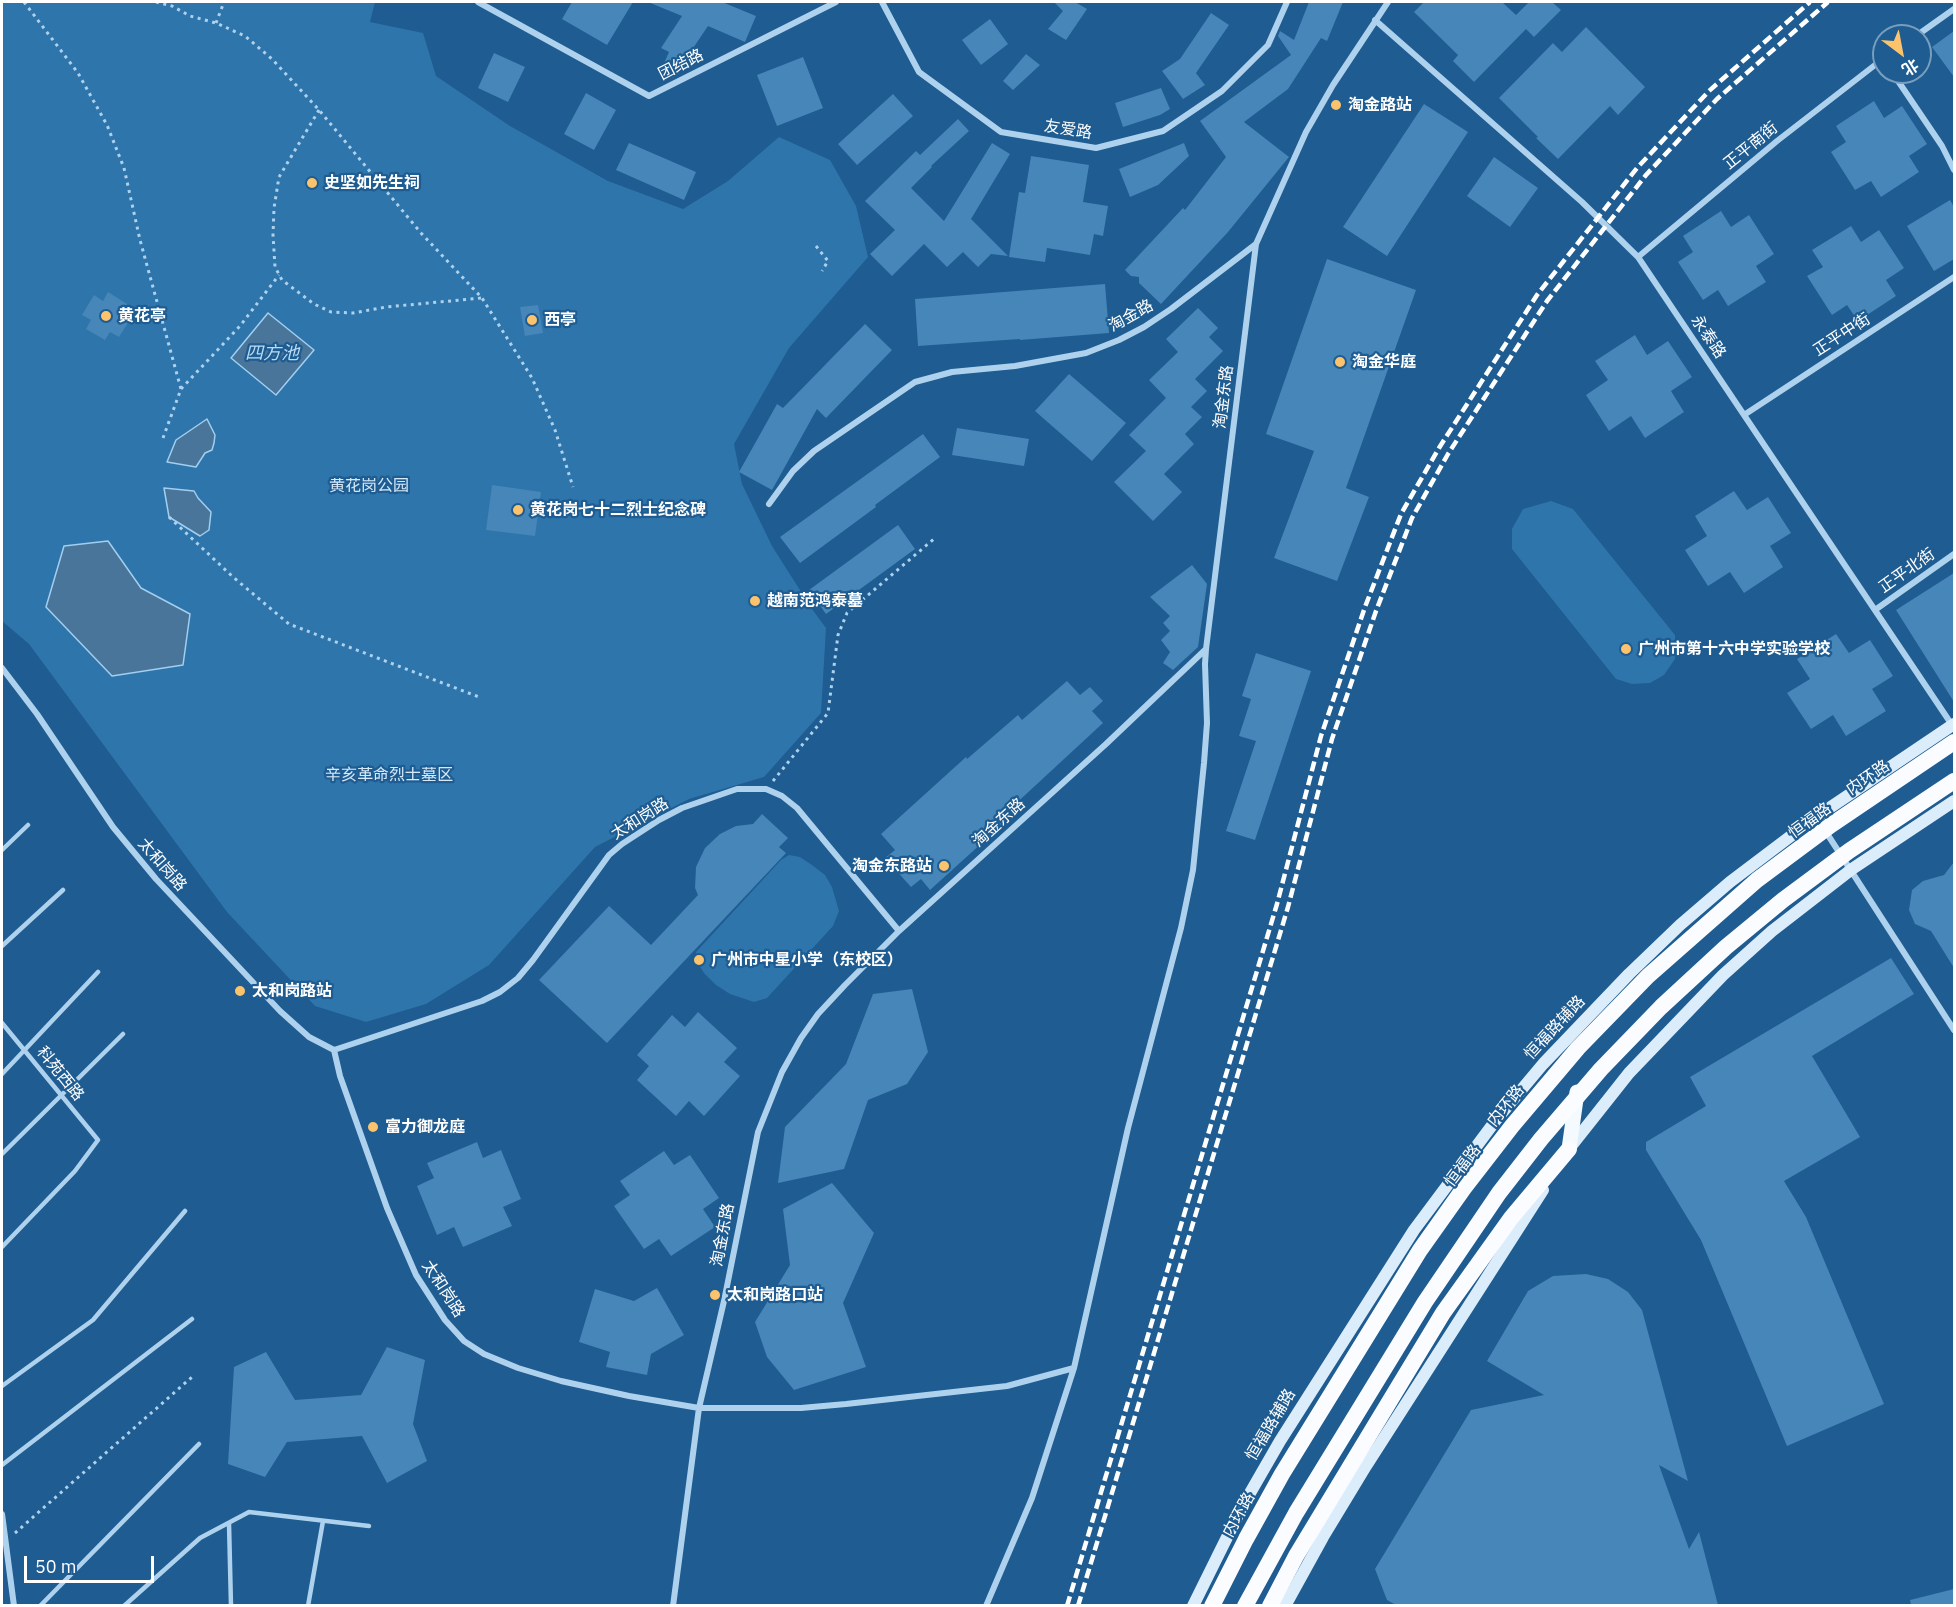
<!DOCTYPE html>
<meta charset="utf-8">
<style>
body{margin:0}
#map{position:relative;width:1956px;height:1607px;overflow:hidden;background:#1e5c91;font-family:"IBM Plex Sans","Noto Sans SC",sans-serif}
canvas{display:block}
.frame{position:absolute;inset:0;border:3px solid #fff;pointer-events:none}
.north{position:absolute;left:1872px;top:24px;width:60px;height:60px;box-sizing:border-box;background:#1e5c91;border:2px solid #789dbd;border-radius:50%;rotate:148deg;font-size:16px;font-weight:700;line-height:24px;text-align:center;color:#fff}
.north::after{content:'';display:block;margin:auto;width:21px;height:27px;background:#fcc36d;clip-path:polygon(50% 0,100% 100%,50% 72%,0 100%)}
.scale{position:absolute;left:24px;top:1556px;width:130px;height:27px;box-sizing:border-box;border:3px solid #fff;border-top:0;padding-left:8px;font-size:18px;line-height:21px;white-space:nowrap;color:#fff;-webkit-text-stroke:4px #1e5c91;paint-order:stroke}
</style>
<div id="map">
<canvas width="1956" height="1607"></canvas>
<div class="frame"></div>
<div class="north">北</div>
<div class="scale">50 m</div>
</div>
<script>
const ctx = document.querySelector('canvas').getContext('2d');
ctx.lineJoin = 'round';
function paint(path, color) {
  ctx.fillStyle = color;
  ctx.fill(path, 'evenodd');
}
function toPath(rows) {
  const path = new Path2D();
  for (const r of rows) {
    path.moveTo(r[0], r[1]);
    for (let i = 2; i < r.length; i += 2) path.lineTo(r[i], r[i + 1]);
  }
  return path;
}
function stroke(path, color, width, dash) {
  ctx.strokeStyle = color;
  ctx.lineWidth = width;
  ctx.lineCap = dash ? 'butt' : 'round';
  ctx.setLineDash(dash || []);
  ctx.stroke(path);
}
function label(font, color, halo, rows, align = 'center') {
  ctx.font = font + ' "IBM Plex Sans","Noto Sans SC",sans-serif';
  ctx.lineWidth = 4.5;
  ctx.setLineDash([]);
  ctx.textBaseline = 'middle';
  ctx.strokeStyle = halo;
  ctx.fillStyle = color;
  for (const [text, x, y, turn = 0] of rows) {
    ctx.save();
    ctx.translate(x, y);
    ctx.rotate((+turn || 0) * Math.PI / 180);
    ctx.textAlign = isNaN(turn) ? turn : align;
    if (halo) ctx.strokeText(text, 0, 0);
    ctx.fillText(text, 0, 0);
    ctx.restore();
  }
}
const green = toPath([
 [2,2,375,2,370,22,423,33,436,76,510,126,608,181,683,209,728,181,779,137,830,160,856,206,868,257,789,348,734,444,742,484,772,546,812,609,826,628,821,713,764,777,689,799,595,847,489,965,426,1004,366,1022,315,1006,227,912,29,644,2,621],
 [1551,501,1573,509,1675,635,1675,659,1664,675,1650,683,1632,684,1616,679,1512,549,1512,529,1523,509],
 [789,855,800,857,812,865,825,875,832,887,839,911,833,926,767,998,754,1002,730,994,716,985,704,973,697,962,696,952,781,860]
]);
const water = toPath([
 [268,313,314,350,276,395,231,358,268,313],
 [207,419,215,435,214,443,212,450,205,453,196,467,167,462,176,440,207,419],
 [164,488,194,491,198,498,211,512,209,530,200,536,169,517,164,488],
 [108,541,141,588,190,614,183,665,112,676,46,607,64,546,108,541]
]);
const building = toPath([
 [572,2,633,2,607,45,562,19],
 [648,2,722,2,756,16,745,42,708,26,673,78,661,70,669,52,661,48,682,16],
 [1054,2,1075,2,1087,9,1066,40,1048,29,1063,11],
 [1309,2,1343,2,1327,41,1321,38,1288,89,1244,122,1289,157,1228,232,1161,304,1139,283,1139,277,1131,276,1125,270,1183,208,1185,210,1226,157,1200,121,1291,55,1278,36,1280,31,1294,40],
 [1424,2,1502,2,1516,15,1529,2,1552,2,1561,10,1534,37,1526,29,1474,82,1453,61,1458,55,1414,12],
 [1211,13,1229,25,1196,73,1205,85,1183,99,1162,71,1180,59],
 [990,19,1008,44,981,65,962,40],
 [1586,27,1645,87,1618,115,1610,106,1558,159,1536,138,1538,137,1499,98,1553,43,1562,52],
 [1954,31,1954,77,1932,47],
 [494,53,525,67,508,102,478,88],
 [1026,54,1040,65,1013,90,1003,81],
 [803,57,823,108,777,126,757,75],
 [1161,88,1170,109,1160,115,1123,127,1115,103],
 [586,93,616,110,594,150,564,134],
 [893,94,913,116,857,165,838,144],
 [1874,101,1884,118,1902,106,1927,144,1909,156,1919,172,1881,197,1871,181,1855,190,1831,152,1846,142,1836,126],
 [1424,104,1468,132,1387,256,1343,227],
 [958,119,969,131,931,166,932,167,911,188,944,221,992,143,1010,154,971,219,1008,256,991,254,978,267,963,252,947,267,924,244,892,276,870,254,895,230,865,201,916,151,920,155],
 [629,143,696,172,684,200,616,170],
 [1184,143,1189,156,1158,185,1130,197,1119,169],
 [1031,156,1089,165,1083,202,1108,206,1103,236,1094,234,1090,255,1047,248,1045,262,1009,257,1019,192,1025,193],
 [1494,157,1538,188,1510,227,1467,196],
 [1950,200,1954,207,1954,259,1934,271,1907,226],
 [1721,211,1731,227,1749,215,1774,254,1756,266,1766,282,1728,306,1718,290,1703,300,1678,262,1693,252,1683,236],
 [1851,226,1861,242,1879,230,1904,268,1886,280,1896,296,1858,321,1847,305,1832,315,1807,276,1823,267,1812,250],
 [1327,259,1416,290,1346,488,1369,497,1337,581,1274,558,1314,451,1266,434],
 [1105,284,1109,333,1020,340,1020,339,918,346,915,299],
 [108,292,127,304,122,312,131,318,119,337,110,332,105,340,86,329,91,320,82,315,94,295,103,301],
 [538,305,543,333,525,336,520,307],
 [1198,308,1218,328,1209,337,1223,351,1195,379,1207,391,1191,407,1202,417,1185,434,1194,444,1164,474,1182,492,1153,521,1114,482,1146,451,1129,435,1166,398,1149,380,1178,352,1166,339],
 [865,324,892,350,826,418,817,409,772,490,739,472,777,404,783,408],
 [1635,335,1647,355,1668,341,1692,377,1671,391,1684,412,1645,438,1631,416,1609,431,1586,395,1608,380,1595,361],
 [1069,374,1126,423,1092,461,1035,411],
 [957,428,1029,439,1024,466,952,455],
 [923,434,940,457,875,505,876,507,800,563,780,537],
 [492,485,541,492,535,536,486,530],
 [1734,491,1747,510,1768,497,1791,533,1770,546,1783,567,1744,593,1730,572,1708,586,1685,550,1707,536,1695,516],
 [898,525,915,549,826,614,809,590],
 [1192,565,1207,584,1198,647,1173,670,1163,663,1170,652,1161,640,1170,631,1163,623,1170,616,1150,597],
 [1954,573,1954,702,1896,610],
 [1836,634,1849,653,1870,640,1893,676,1872,689,1886,711,1846,736,1833,715,1811,729,1787,693,1810,679,1797,659],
 [1256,653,1311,671,1255,840,1226,831,1256,741,1239,736,1251,699,1242,696],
 [1067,681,1080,695,1090,687,1103,701,1092,711,1103,723,1010,809,1014,814,930,890,921,879,911,887,885,858,895,850,881,834,966,757,967,759,1018,715,1022,720],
 [762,814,788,838,779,847,786,853,607,1043,539,980,609,906,651,945,698,895,695,888,696,867,705,848,720,834,736,826,753,824],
 [1954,862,1954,968,1931,931,1915,924,1909,910,1912,890,1923,881,1944,875],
 [1891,958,1914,994,1812,1056,1860,1137,1784,1181,1806,1217,1884,1404,1787,1446,1701,1240,1646,1150,1646,1142,1706,1106,1690,1077],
 [912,989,928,1052,907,1084,868,1100,844,1169,778,1183,785,1127,846,1064,873,994],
 [698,1012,737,1048,724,1062,740,1076,704,1116,689,1101,676,1116,637,1080,649,1066,637,1055,672,1015,685,1027],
 [477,1142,483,1158,501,1150,521,1199,503,1207,512,1226,463,1247,454,1227,437,1235,417,1186,434,1178,427,1163],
 [664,1151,674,1165,690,1155,719,1198,703,1209,715,1227,671,1256,659,1239,644,1249,614,1206,630,1195,620,1181],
 [832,1183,874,1233,843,1303,866,1367,794,1390,767,1357,755,1322,790,1265,783,1209],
 [1586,1274,1608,1279,1628,1292,1642,1310,1688,1481,1659,1465,1689,1549,1699,1532,1718,1605,1396,1605,1387,1600,1375,1569,1471,1410,1544,1395,1487,1361,1528,1291,1553,1276],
 [657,1288,684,1335,651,1354,647,1375,606,1367,610,1352,579,1342,595,1289,634,1301],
 [387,1347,425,1360,413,1424,427,1461,387,1483,362,1436,287,1442,265,1477,228,1464,234,1367,266,1352,295,1400,361,1395],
 [1954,1589,1954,1605,1911,1605,1910,1600]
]);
const path = toPath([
 [24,2,78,73,107,125,124,168,140,240,181,389,163,438],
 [156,2,172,6,190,16,216,23,245,36,272,59,319,110,421,233,482,298,532,378,555,430,573,487],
 [216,23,224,2],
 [319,110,279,177,274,208,273,235,275,267,282,280,314,304,331,312,353,313,386,307,482,298],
 [816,246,828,261,822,271],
 [181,389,240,326,279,275],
 [169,517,233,577,289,624,479,697],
 [773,781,828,713,838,635,847,613,935,538],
 [15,1533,192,1377]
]);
const service = toPath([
 [2,850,28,825],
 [2,946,63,890],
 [2,1023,98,1140,75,1171,2,1247],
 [2,1074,98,972],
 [2,1154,123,1034],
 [2,1386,93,1320,185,1211],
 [2,1465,192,1319],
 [229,1523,231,1606],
 [40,1606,199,1444],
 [124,1606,200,1538,249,1512,369,1526],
 [308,1606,323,1521]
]);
const minor = toPath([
 [478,2,649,96,836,2],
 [882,2,919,72,1001,132,1096,148,1163,131,1222,91,1268,45,1287,2],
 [1375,20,1582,202,1638,257,1952,725],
 [1916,36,1954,9],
 [1892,72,1942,146,1954,170],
 [1638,257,1777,141,1884,58],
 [1744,415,1954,277],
 [769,504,793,471,814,451,915,382,952,372,1015,366,1086,353,1119,340,1144,327,1171,309,1256,244,1306,132,1333,85,1388,2],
 [1875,610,1954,554],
 [2,668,37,714,113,827,156,879,280,1011,309,1037,334,1050,340,1076,387,1208,416,1275,445,1320,464,1341,484,1354,518,1368,561,1381,629,1396,699,1408,801,1408,846,1404,1007,1386,1074,1368,1128,1128,1181,928,1193,870,1204,763,1207,723,1205,664,1206,649,1256,244],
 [1826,832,1954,1030],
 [334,1050,482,1001,500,992,518,978,533,960,609,855,622,844,659,820,682,808,737,789,766,789,782,796,797,808,899,931],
 [2,1514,14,1606],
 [673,1606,699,1408,724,1301,758,1132,782,1072,801,1038,818,1014,845,985,899,931,1106,744,1206,649],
 [986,1606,1032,1498,1074,1368]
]);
const secondary = toPath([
 [1568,1150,1629,1073,1723,975,1772,931,1852,869,1954,801],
 [1193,1606,1242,1507,1280,1441,1414,1230,1496,1120,1543,1064,1629,974,1680,925,1730,882,1816,817,1954,724],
 [1285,1606,1323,1537,1366,1466,1543,1190]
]);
const primary = toPath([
 [1569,1149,1577,1092]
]);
const trunk = toPath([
 [1212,1606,1246,1539,1282,1474,1420,1250,1464,1188,1512,1126,1578,1048,1648,976,1757,880,1831,825,1954,742],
 [1245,1606,1296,1513,1425,1302,1499,1193,1541,1139,1601,1069,1661,1007,1726,947,1783,900,1849,851,1954,781],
 [1270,1606,1296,1556,1443,1313,1511,1218,1569,1149]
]);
const rail = toPath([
 [1067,1606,1277,904,1321,736,1365,607,1401,514,1439,448,1537,295,1637,168,1709,91,1810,2],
 [1078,1606,1288,907,1332,739,1376,611,1412,518,1448,454,1547,301,1646,175,1717,99,1828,2]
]);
const markers = [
 [1336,105,6,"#fcc36d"],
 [312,183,6,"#fcc36d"],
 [106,316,6,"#fcc36d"],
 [532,320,6,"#fcc36d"],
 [1340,362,6,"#fcc36d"],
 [518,510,6,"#fcc36d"],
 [755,601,6,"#fcc36d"],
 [1626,649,6,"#fcc36d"],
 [944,866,6,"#fcc36d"],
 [699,960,6,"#fcc36d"],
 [240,991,6,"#fcc36d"],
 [373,1127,6,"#fcc36d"],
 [715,1295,6,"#fcc36d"]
];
const streetNames = [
 ["团结路",681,65,-27],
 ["友爱路",1068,130,9],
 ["正平南街",1751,146,-39],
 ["淘金路",1131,316,-29],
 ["正平中街",1842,335,-33],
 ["永泰路",1708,337,56],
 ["淘金东路",1224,397,-83],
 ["正平北街",1907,571,-35],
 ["内环路",1868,778,-34],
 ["太和岗路",640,819,-32],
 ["恒福路",1810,821,-36],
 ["淘金东路",999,823,-42],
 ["太和岗路",162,865,49],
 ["恒福路辅路",1555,1028,-47],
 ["科苑西路",60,1074,51],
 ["内环路",1506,1106,-51],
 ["恒福路",1463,1166,-53],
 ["淘金东路",723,1235,-79],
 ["太和岗路",443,1289,57],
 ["恒福路辅路",1271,1425,-59],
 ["内环路",1239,1515,-61]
];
const poiNames = [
 ["淘金路站",1348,105],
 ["史坚如先生祠",324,183],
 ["黄花亭",118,316],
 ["西亭",544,320],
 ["淘金华庭",1352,362],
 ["黄花岗七十二烈士纪念碑",530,510],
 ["越南范鸿泰墓",767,601],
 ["广州市第十六中学实验学校",1638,649],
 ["淘金东路站",932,866,"right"],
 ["广州市中星小学（东校区）",711,960],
 ["太和岗路站",252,991],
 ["富力御龙庭",385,1127],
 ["太和岗路口站",727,1295]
];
const parkNames = [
 ["黄花岗公园",369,486],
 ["辛亥革命烈士墓区",389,775]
];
const waterNames = [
 ["四方池",272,354]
];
paint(green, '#2e75ac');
paint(water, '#49759a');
stroke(water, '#a2ceef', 1.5);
paint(building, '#4686b8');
stroke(path, '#aed2ed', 3, [3, 4.5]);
stroke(service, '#aed2ed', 4.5);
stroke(minor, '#aed2ed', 6);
stroke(secondary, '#dbecfa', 12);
stroke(primary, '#f5faff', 15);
stroke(trunk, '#fafcff', 16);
stroke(rail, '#fff', 4.5, [10, 4.5]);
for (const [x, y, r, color] of markers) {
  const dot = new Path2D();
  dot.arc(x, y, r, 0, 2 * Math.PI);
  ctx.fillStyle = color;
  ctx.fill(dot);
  stroke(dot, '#1e5c91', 2);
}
label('16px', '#fff', '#1e5c91', streetNames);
label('bold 16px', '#fff', '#1e5c91', poiNames, 'left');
label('16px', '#d4e9fa', '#1e5c91', parkNames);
label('italic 18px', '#badbf4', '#1e5c91', waterNames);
</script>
